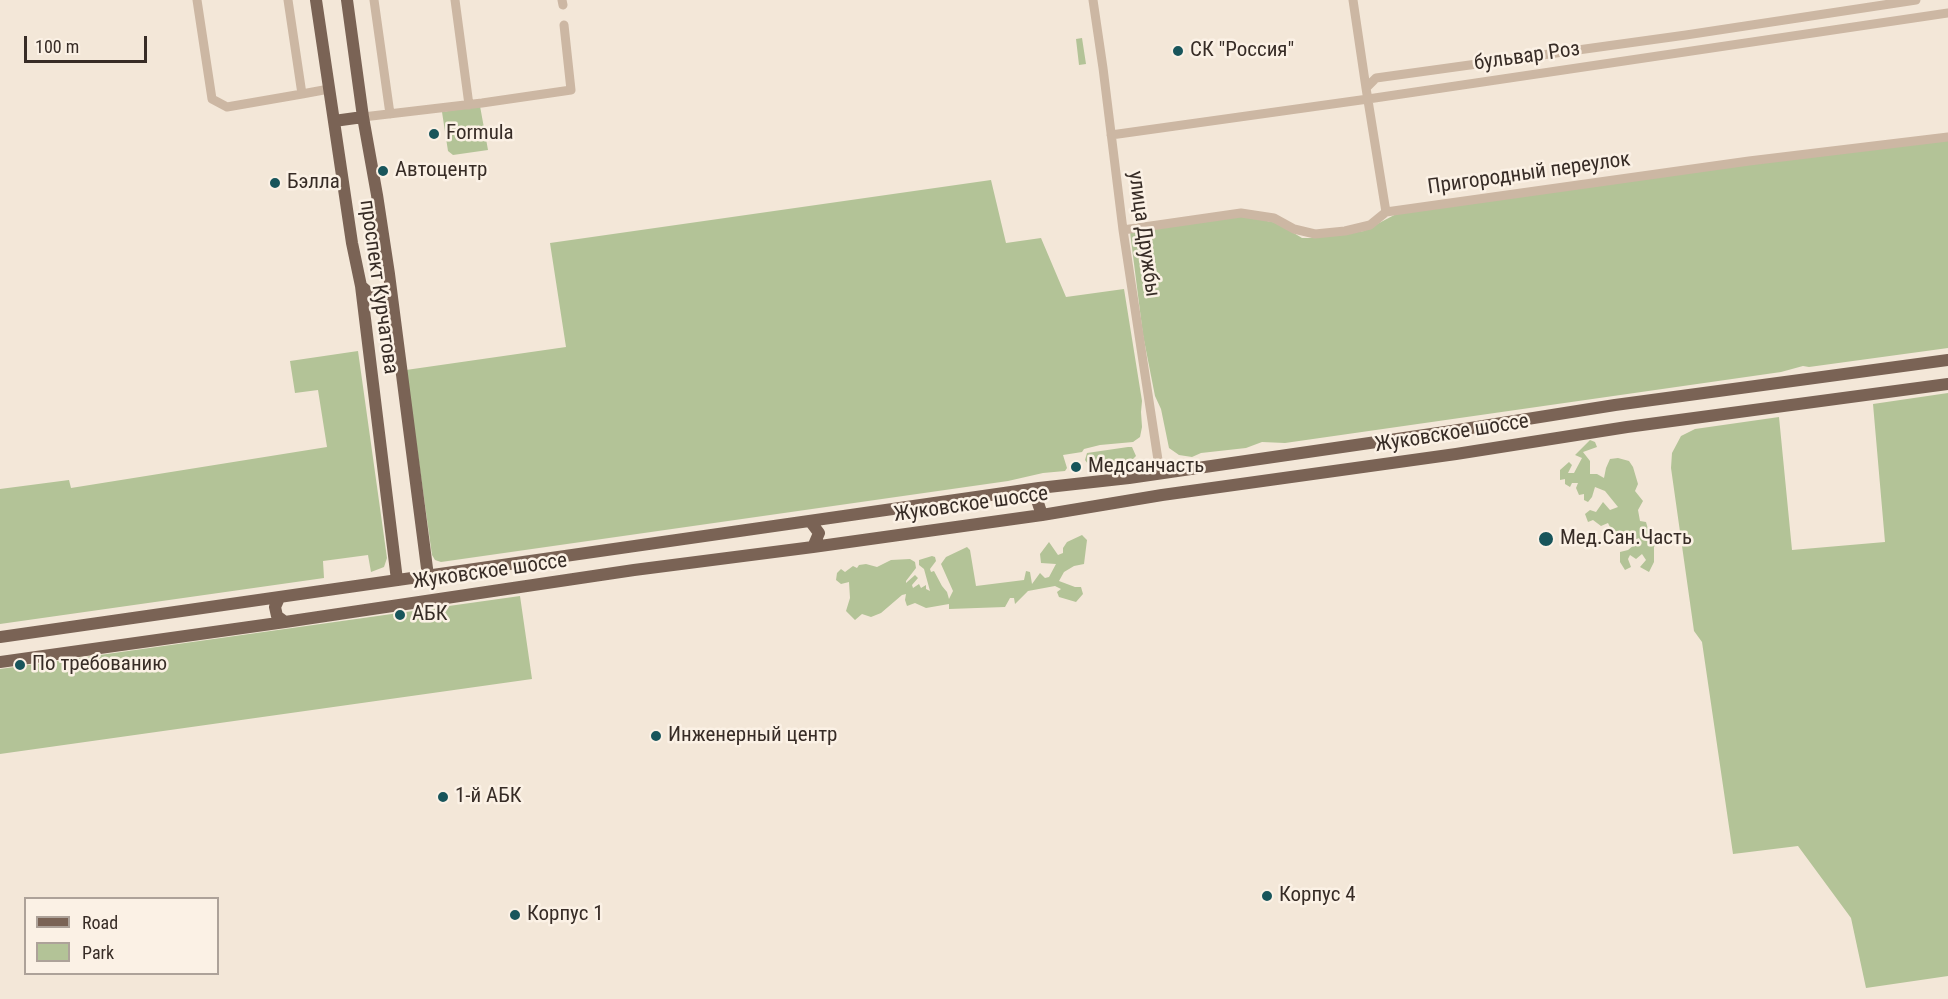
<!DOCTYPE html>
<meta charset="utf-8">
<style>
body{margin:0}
#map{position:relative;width:1948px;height:999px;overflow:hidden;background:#f3e7d8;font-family:"Roboto Condensed",sans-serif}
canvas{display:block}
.legend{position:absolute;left:24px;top:897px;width:195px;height:78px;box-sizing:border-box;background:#fbf1e5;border:2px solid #ada299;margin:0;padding:8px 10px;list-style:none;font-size:18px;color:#372c26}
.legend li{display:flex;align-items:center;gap:12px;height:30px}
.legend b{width:30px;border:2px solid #ada299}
.scale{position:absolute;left:24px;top:36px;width:123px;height:27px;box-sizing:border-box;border:3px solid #372c26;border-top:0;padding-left:8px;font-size:18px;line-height:21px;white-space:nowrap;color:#372c26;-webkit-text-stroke:4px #fbf1e5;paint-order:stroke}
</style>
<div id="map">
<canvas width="1948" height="999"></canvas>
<ul class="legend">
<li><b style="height:8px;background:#7a6355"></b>Road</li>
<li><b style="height:16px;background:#b3c397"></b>Park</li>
</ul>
<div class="scale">100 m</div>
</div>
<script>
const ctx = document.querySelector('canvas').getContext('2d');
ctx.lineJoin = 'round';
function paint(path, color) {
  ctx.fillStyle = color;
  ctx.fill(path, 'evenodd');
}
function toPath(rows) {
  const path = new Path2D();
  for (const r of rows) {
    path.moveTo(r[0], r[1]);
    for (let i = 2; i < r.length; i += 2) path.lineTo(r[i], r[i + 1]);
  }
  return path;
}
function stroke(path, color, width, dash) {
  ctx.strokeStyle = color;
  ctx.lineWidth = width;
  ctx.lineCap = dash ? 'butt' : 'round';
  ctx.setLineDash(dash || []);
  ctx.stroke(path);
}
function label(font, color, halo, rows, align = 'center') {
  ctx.font = font + ' "Roboto Condensed",sans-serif';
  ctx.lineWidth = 5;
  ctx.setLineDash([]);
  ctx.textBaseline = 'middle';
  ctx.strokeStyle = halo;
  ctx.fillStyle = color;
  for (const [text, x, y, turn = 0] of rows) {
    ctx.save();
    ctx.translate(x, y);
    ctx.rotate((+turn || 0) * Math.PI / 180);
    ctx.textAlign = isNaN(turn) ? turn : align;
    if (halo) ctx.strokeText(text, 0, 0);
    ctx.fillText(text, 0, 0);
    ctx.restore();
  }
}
const green = toPath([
 [1082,38,1086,64,1079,65,1076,39],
 [480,106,488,150,453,155,448,151,442,112],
 [1948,138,1948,348,1809,367,1803,366,1781,372,1285,443,1262,442,1246,448,1201,453,1192,457,1179,455,1169,448,1161,409,1155,396,1143,335,1130,232,1242,216,1277,223,1302,238,1313,238,1364,231,1400,212],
 [991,180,1006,243,1041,238,1066,297,1124,289,1142,401,1141,412,1142,427,1140,437,1133,442,1100,445,1084,449,1082,452,1063,455,1067,468,1065,471,1043,473,1008,481,441,562,435,560,432,555,406,370,566,347,550,243],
 [358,351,387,558,384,567,371,572,368,555,323,561,324,578,0,624,0,489,69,480,71,488,327,447,318,390,295,393,290,361],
 [1948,393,1948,976,1866,988,1851,918,1798,846,1733,854,1702,642,1694,631,1671,468,1672,453,1681,436,1695,429,1779,417,1792,550,1885,542,1873,404],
 [1590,440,1595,442,1597,447,1583,452,1590,461,1590,474,1597,474,1604,478,1606,468,1610,459,1618,458,1629,461,1633,467,1638,484,1635,491,1643,501,1638,510,1640,521,1646,522,1649,533,1648,541,1652,544,1653,539,1658,540,1654,547,1654,562,1649,572,1640,567,1646,560,1642,554,1636,559,1630,555,1628,559,1631,567,1625,570,1620,562,1620,552,1628,550,1640,540,1639,538,1629,542,1619,540,1619,533,1611,529,1608,523,1601,526,1593,520,1588,522,1585,514,1590,510,1596,512,1603,502,1610,510,1618,507,1605,491,1595,487,1592,497,1588,502,1584,500,1584,494,1579,495,1576,488,1578,483,1572,483,1570,487,1565,484,1565,479,1560,480,1560,470,1569,462,1572,465,1568,473,1574,473,1582,458,1575,455],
 [1128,447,1132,447,1136,456,1132,460,1125,463,1088,464,1085,460,1087,453],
 [1082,535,1087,540,1084,564,1074,566,1064,572,1059,581,1075,587,1081,587,1083,594,1076,602,1059,597,1057,592,1061,589,1055,586,1028,591,1015,604,1014,598,1010,598,1005,607,949,609,949,604,926,608,915,603,907,606,905,600,906,594,902,595,881,613,871,617,862,614,855,620,846,611,850,598,849,582,841,584,836,580,837,573,841,569,845,572,853,566,857,568,859,565,866,564,877,567,891,560,910,559,915,562,916,568,906,581,906,583,915,575,918,578,912,585,913,588,919,584,921,588,926,585,926,589,930,591,924,569,919,565,919,560,932,556,935,557,936,561,930,569,931,572,934,571,942,586,947,592,949,599,953,591,941,564,946,557,967,547,970,550,976,586,1024,580,1026,571,1030,572,1032,584,1040,573,1045,578,1049,577,1056,564,1041,563,1040,554,1049,542,1058,555,1063,553,1063,548,1067,542],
 [520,596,532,679,0,754,0,669]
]);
const minor = toPath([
 [197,0,212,99,227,107,302,94,288,0],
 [374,0,390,114],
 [455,0,469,105],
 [562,0,563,5],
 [1093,0,1103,68,1123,230,1160,473],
 [1353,0,1366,88,1386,212],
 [1366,88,1376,78,1686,35,1916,0],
 [302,94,329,89],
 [363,117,482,103,571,90,564,25],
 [1111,135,1368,99,1948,13],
 [1123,230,1241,213,1274,218,1294,229,1315,234,1345,231,1370,225,1386,212,1749,161,1948,137]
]);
const major = toPath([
 [316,0,352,243,361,286,397,580],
 [347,0,363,117,377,195,389,274,428,576],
 [334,121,363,117],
 [361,286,370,294,377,295,385,291,390,285],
 [1039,488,1036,497,1042,515],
 [810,521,819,533,813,547],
 [279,598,275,607,277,616,285,622],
 [0,637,1039,488,1129,478,1452,431,1615,405,1948,360],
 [0,662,285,622,634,570,813,547,1042,515,1162,495,1456,454,1627,427,1948,384]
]);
const markers = [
 [1178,51,6,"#18555b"],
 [434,134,6,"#18555b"],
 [383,171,6,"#18555b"],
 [275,183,6,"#18555b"],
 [1076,467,6,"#18555b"],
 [1546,539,8,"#18555b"],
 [400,615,6,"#18555b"],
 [20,665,6,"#18555b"],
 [656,736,6,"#18555b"],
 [443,797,6,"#18555b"],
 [1267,896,6,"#18555b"],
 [515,915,6,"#18555b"]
];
const poiNames = [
 ["СК \"Россия\"",1190,51],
 ["Formula",446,134],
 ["Автоцентр",395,171],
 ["Бэлла",287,183],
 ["Медсанчасть",1088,467],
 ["Мед.Сан.Часть",1560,539],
 ["АБК",412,615],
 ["По требованию",32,665],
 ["Инженерный центр",668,736],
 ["1-й АБК",455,797],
 ["Корпус 4",1279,896],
 ["Корпус 1",527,915]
];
const streetNames = [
 ["бульвар Роз",1527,57,-8],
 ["Пригородный переулок",1529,174,-8],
 ["улица Дружбы",1143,234,82],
 ["проспект Курчатова",378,287,82],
 ["Жуковское шоссе",1452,434,-9],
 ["Жуковское шоссе",971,505,-8],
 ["Жуковское шоссе",490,572,-8]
];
paint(green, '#b3c397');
stroke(minor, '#ccb7a3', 9);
stroke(major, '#7a6355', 12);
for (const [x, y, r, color] of markers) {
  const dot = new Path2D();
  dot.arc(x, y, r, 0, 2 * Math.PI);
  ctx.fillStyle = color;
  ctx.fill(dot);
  stroke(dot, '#fbf1e5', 2);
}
label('21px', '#372c26', '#fbf1e5', poiNames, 'left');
label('21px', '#372c26', '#fbf1e5', streetNames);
</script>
